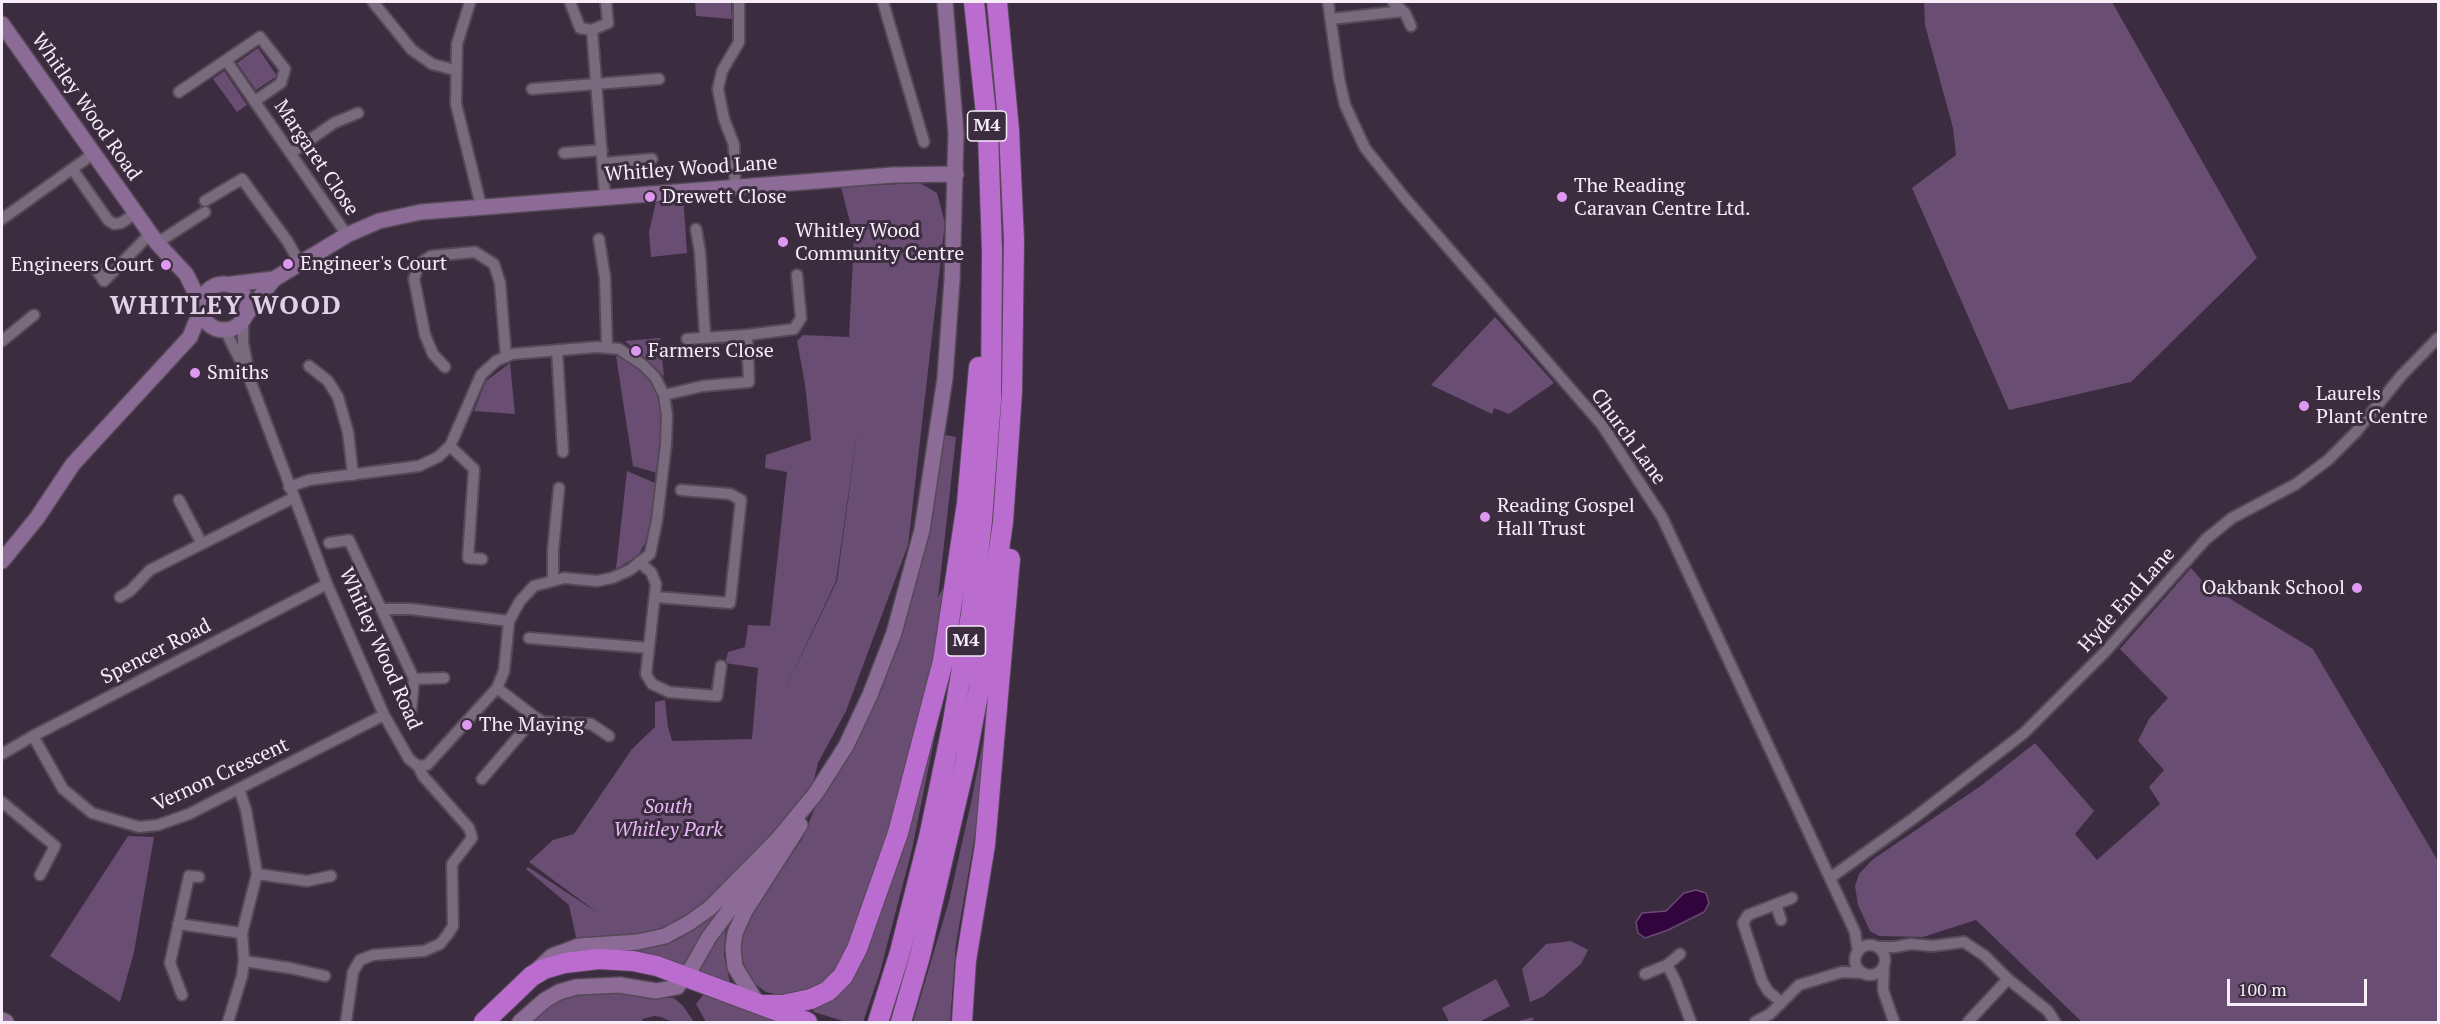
<!DOCTYPE html>
<style>
body{margin:0}
#map{position:relative;width:2440px;height:1024px;overflow:hidden;background:#3b2d3f;font-family:"PT Serif",serif}
canvas{display:block}
.frame{position:absolute;inset:0;border:3px solid #f6edf8;pointer-events:none}
.scale{position:absolute;left:2227px;top:979px;width:140px;height:27px;box-sizing:border-box;border:3px solid #f6edf8;border-top:0;padding-left:8px;font-size:18px;line-height:21px;white-space:nowrap;color:#f6edf8;-webkit-text-stroke:4px #3b2d3f;paint-order:stroke}
</style>
<div id="map">
<canvas width="2440" height="1024"></canvas>
<div class="frame"></div>
<div class="scale">100 m</div>
</div>
<script>
const ctx = document.querySelector('canvas').getContext('2d');
ctx.lineJoin = 'round';
function paint(path, color) {
  ctx.fillStyle = color;
  ctx.fill(path, 'evenodd');
}
function toPath(rows) {
  const path = new Path2D();
  for (const r of rows) {
    if (r.length === 3) {
      path.moveTo(r[0] + r[2], r[1]);
      path.arc(r[0], r[1], r[2], 0, 2 * Math.PI);
      continue;
    }
    path.moveTo(r[0], r[1]);
    for (let i = 2; i < r.length; i += 2) path.lineTo(r[i], r[i + 1]);
  }
  return path;
}
function stroke(path, color, width, dash) {
  ctx.strokeStyle = color;
  ctx.lineWidth = width;
  ctx.lineCap = dash ? 'butt' : 'round';
  ctx.setLineDash(dash || []);
  ctx.stroke(path);
}
function label(font, color, halo, rows, align = 'center') {
  ctx.font = font + ' "PT Serif",serif';
  ctx.lineWidth = 6;
  ctx.setLineDash([]);
  ctx.textBaseline = 'middle';
  ctx.strokeStyle = halo;
  ctx.fillStyle = color;
  for (const [text, x, y, turn = 0] of rows) {
    ctx.save();
    ctx.translate(x, y);
    ctx.rotate((+turn || 0) * Math.PI / 180);
    ctx.textAlign = isNaN(turn) ? turn : align;
    if (halo) ctx.strokeText(text, 0, 0);
    ctx.fillText(text, 0, 0);
    ctx.restore();
  }
}
const green = toPath([
 [695,2,731,2,732,19,696,16],
 [1924,2,2112,2,2257,258,2131,382,2009,410,1912,188,1956,155,1953,128,1925,25],
 [258,48,277,76,256,90,237,63],
 [224,71,247,105,237,112,213,79],
 [920,183,937,193,945,223,908,545,846,711,818,763,812,788,791,817,715,898,671,931,577,942,569,905,526,869,528,867,598,913,529,862,553,840,574,834,632,749,655,727,655,702,665,700,668,727,672,741,752,739,758,668,725,663,728,652,745,647,748,625,770,626,787,472,765,468,766,455,811,440,805,384,797,341,803,335,849,337,854,238,841,187],
 [858,427,837,581,781,698,836,581],
 [683,195,687,253,651,257,649,232,657,197],
 [1495,317,1554,383,1509,414,1494,408,1492,414,1431,385],
 [660,338,664,376,625,341],
 [616,356,642,368,659,397,661,426,657,473,633,466],
 [510,363,515,414,474,411,486,381],
 [945,435,956,437,938,598,949,576,934,667,870,897,833,979,801,995,778,995,766,992,751,981,747,974,742,957,742,936,746,926,766,893,802,839,817,803,850,750,882,689,902,632,922,557],
 [627,471,655,483,650,534,638,556,616,569],
 [2191,568,2204,583,2313,649,2438,861,2438,1022,2082,1022,1976,920,1923,937,1879,936,1870,931,1858,905,1855,886,1859,874,1872,860,1982,785,2035,743,2094,811,2075,834,2097,860,2160,804,2149,787,2164,770,2138,741,2149,719,2168,698,2120,649],
 [947,676,912,849,880,972,863,1022,846,1022,814,1012,813,1009,836,994],
 [992,695,978,818,956,944,950,1022,913,1022,949,901,971,803],
 [128,836,154,837,134,952,120,1002,50,956],
 [741,885,685,966,661,957,635,952,648,947],
 [726,926,724,955,730,983,698,971,707,951],
 [1571,941,1588,950,1581,964,1544,996,1530,1002,1522,969,1546,944],
 [1496,979,1510,1006,1479,1022,1449,1022,1442,1008],
 [612,992,653,998,674,998,683,1006,694,1022,672,1022,661,1017,654,1016,642,1019,643,1022,532,1022,552,1004,562,999,578,994],
 [703,995,705,995,779,1022,706,1022,696,1004]
]);
const water = toPath([
 [1696,890,1706,893,1709,903,1704,912,1668,930,1645,938,1638,933,1636,922,1642,913,1666,911,1684,893,1696,890]
]);
const stream = toPath([
 [1521,1022,1532,1019]
]);
const street = toPath([
 [373,2,412,50,432,64,455,70],
 [470,2,457,44,456,104,481,206],
 [570,2,580,28,592,30],
 [883,2,924,142],
 [1328,2,1339,78,1345,105,1365,148,1404,197,1602,425,1662,517,1855,932,1858,952],
 [1393,2,1405,13,1411,26],
 [1331,19,1403,11],
 [226,60,347,235],
 [532,89,659,79],
 [179,92,260,37,285,69,281,83,255,101],
 [291,153,334,123,358,113],
 [564,153,602,150],
 [603,163,652,159],
 [73,170,108,220,114,224,121,223,136,213],
 [735,187,734,145,724,119,718,89,722,71,739,42,739,2],
 [605,197,592,30,608,23,606,2],
 [205,201,242,179,288,242,300,264],
 [2,219,93,154],
 [696,229,700,252,705,336],
 [599,239,605,278,607,347],
 [157,243,205,212],
 [96,269,104,281,151,233],
 [243,322,243,343,248,368],
 [225,330,250,380,327,584,384,715,409,759,418,766,423,776,469,828,471,834,472,838,452,864,453,926,448,934,440,944,424,951,373,955,360,960,353,972,346,1022],
 [747,335,794,329,801,318,797,275],
 [2,341,34,315],
 [557,350,563,452],
 [309,366,328,381,338,397,348,432,353,475],
 [445,367,433,354,425,335,414,279,419,264,431,256,475,252,494,264,500,283,506,357],
 [664,395,703,386,749,382,747,335,687,339],
 [450,446,474,469,468,558,482,559],
 [289,487,309,480,419,466,438,457,450,446,481,375,496,361,512,354,597,347,619,349,643,365,655,377,664,395,667,415,666,444,657,520,650,554,630,570,612,578,597,581,564,578,534,586,520,601,509,621,504,671,497,688,427,765,418,766],
 [179,500,202,544],
 [329,543,349,540,362,568,414,679,411,710],
 [639,562,651,572,656,584,646,674,652,684,669,692,717,696,721,666],
 [553,580,553,550,559,488],
 [120,597,130,591,150,570,293,498],
 [655,597,730,603,741,500,730,494,681,490],
 [381,609,411,609,509,621],
 [529,638,649,648],
 [414,679,444,678],
 [497,688,535,717],
 [33,736,63,789,92,813,139,827,158,825,189,814,384,715],
 [2,754,33,736,327,584],
 [482,779,535,717,543,722,591,724,609,736],
 [2,802,55,846,40,875],
 [257,874,307,881,331,876],
 [1830,878,1914,818,2024,733,2105,652,2206,539,2232,518,2296,484,2328,460,2356,432,2401,376,2438,338],
 [1776,905,1781,920],
 [178,924,242,933],
 [1870,960,15],
 [1878,947,1895,947,1911,944,1932,946,1964,942,1985,956,2008,979,2048,1011,2055,1022],
 [244,961,290,968,325,976],
 [1667,965,1675,980,1691,1022],
 [1884,965,1883,990,1894,1022],
 [1645,974,1667,965,1680,954],
 [182,995,170,963,189,876,199,877],
 [1781,1002,1768,991,1762,981,1743,923,1748,915,1792,898],
 [228,1022,242,976,244,961,242,933,257,874,246,810,239,789],
 [1755,1022,1770,1014,1799,985,1842,972,1864,973],
 [1968,1022,2008,979]
]);
const secondary = toPath([
 [2,24,157,243,186,274,201,304],
 [224,307,23],
 [232,284,274,279],
 [246,315,274,279,347,235,379,221,421,212,893,175,956,174],
 [2,561,37,518,73,464,190,337,201,310],
 [536,971,552,956,579,946,638,942,665,936,689,923,710,908,778,839,816,793,846,746,870,695,894,633,922,530,945,378,952,280,956,133,945,2],
 [757,1003,735,967,733,947,735,933,745,911,800,825],
 [2,1020,6,1022],
 [520,1022,545,1000,559,992,576,987,620,985,656,991,677,987,692,967,709,937,730,909,778,858]
]);
const highway = toPath([
 [761,1005,783,1005,811,999,828,991,843,976,857,949,898,833,943,661,967,503,979,367],
 [484,1022,532,976,544,969,565,963,599,959,633,961,657,966,807,1022],
 [878,1022,900,952,929,837,952,727,971,615,982,520,991,400,992,251,988,133,974,2],
 [901,1022,920,956,965,764,979,689,1003,522,1012,392,1014,240,1009,130,997,2],
 [962,1022,966,961,985,845,1010,559]
]);
const markers = [
 [650,197,6,"#df98f1"],
 [1562,197,6,"#df98f1"],
 [783,242,6,"#df98f1"],
 [288,264,6,"#df98f1"],
 [166,265,6,"#df98f1"],
 [636,351,6,"#df98f1"],
 [195,373,6,"#df98f1"],
 [2304,406,6,"#df98f1"],
 [1485,517,6,"#df98f1"],
 [2357,588,6,"#df98f1"],
 [467,725,6,"#df98f1"]
];
const shields = [
 [987,126,39],
 [966,641,39]
];
const shieldNames = [
 ["M4",987,126],
 ["M4",966,641]
];
const streetNames = [
 ["Whitley Wood Road",86,107,55],
 ["Margaret Close",316,158,56],
 ["Whitley Wood Lane",691,169,-4],
 ["Church Lane",1628,437,54],
 ["Hyde End Lane",2127,600,-48],
 ["Whitley Wood Road",380,649,66],
 ["Spencer Road",156,652,-27],
 ["Vernon Crescent",221,775,-25]
];
const poiNames = [
 ["The Reading",1574,186],
 ["Caravan Centre Ltd.",1574,209],
 ["Drewett Close",662,197],
 ["Whitley Wood",795,231],
 ["Community Centre",795,254],
 ["Engineer's Court",300,264],
 ["Engineers Court",154,265,"right"],
 ["Farmers Close",648,351],
 ["Smiths",207,373],
 ["Laurels",2316,394],
 ["Plant Centre",2316,417],
 ["Reading Gospel",1497,506],
 ["Hall Trust",1497,529],
 ["Oakbank School",2345,588,"right"],
 ["The Maying",479,725]
];
const parkNames = [
 ["South",668,807],
 ["Whitley Park",668,830]
];
const districtNames = [
 ["WHITLEY WOOD",226,307]
];
paint(green, '#6a4d72');
paint(water, '#32043d');
stroke(water, '#6d4a75', 1.5);
stroke(stream, '#6d4a75', 3);
stroke(street, '#554958', 14);
stroke(secondary, '#554958', 18);
stroke(highway, '#554958', 22);
stroke(street, '#796a7e', 10);
stroke(secondary, '#8c6b96', 15);
stroke(highway, '#ba6ccf', 20);
for (const [x, y, r, color] of markers) {
  const dot = new Path2D();
  dot.arc(x, y, r, 0, 2 * Math.PI);
  ctx.fillStyle = color;
  ctx.fill(dot);
  stroke(dot, '#3b2d3f', 2);
}
for (const [x, y, w] of shields) {
  const box = new Path2D();
  box.roundRect(x - w / 2, y - 15, w, 30, 4.5);
  ctx.fillStyle = '#3b2d3f';
  ctx.fill(box);
  stroke(box, '#f6edf8', 1.5);
}
label('bold 18px', '#f6edf8', null, shieldNames);
label('20px', '#f6edf8', '#3b2d3f', streetNames);
label('20px', '#f6edf8', '#3b2d3f', poiNames, 'left');
label('italic 20px', '#ecb6fa', '#3b2d3f', parkNames);
ctx.letterSpacing = '1.5px';
label('bold 26px', '#e3d1e8', '#3b2d3f', districtNames);
ctx.letterSpacing = '0px';
</script>
